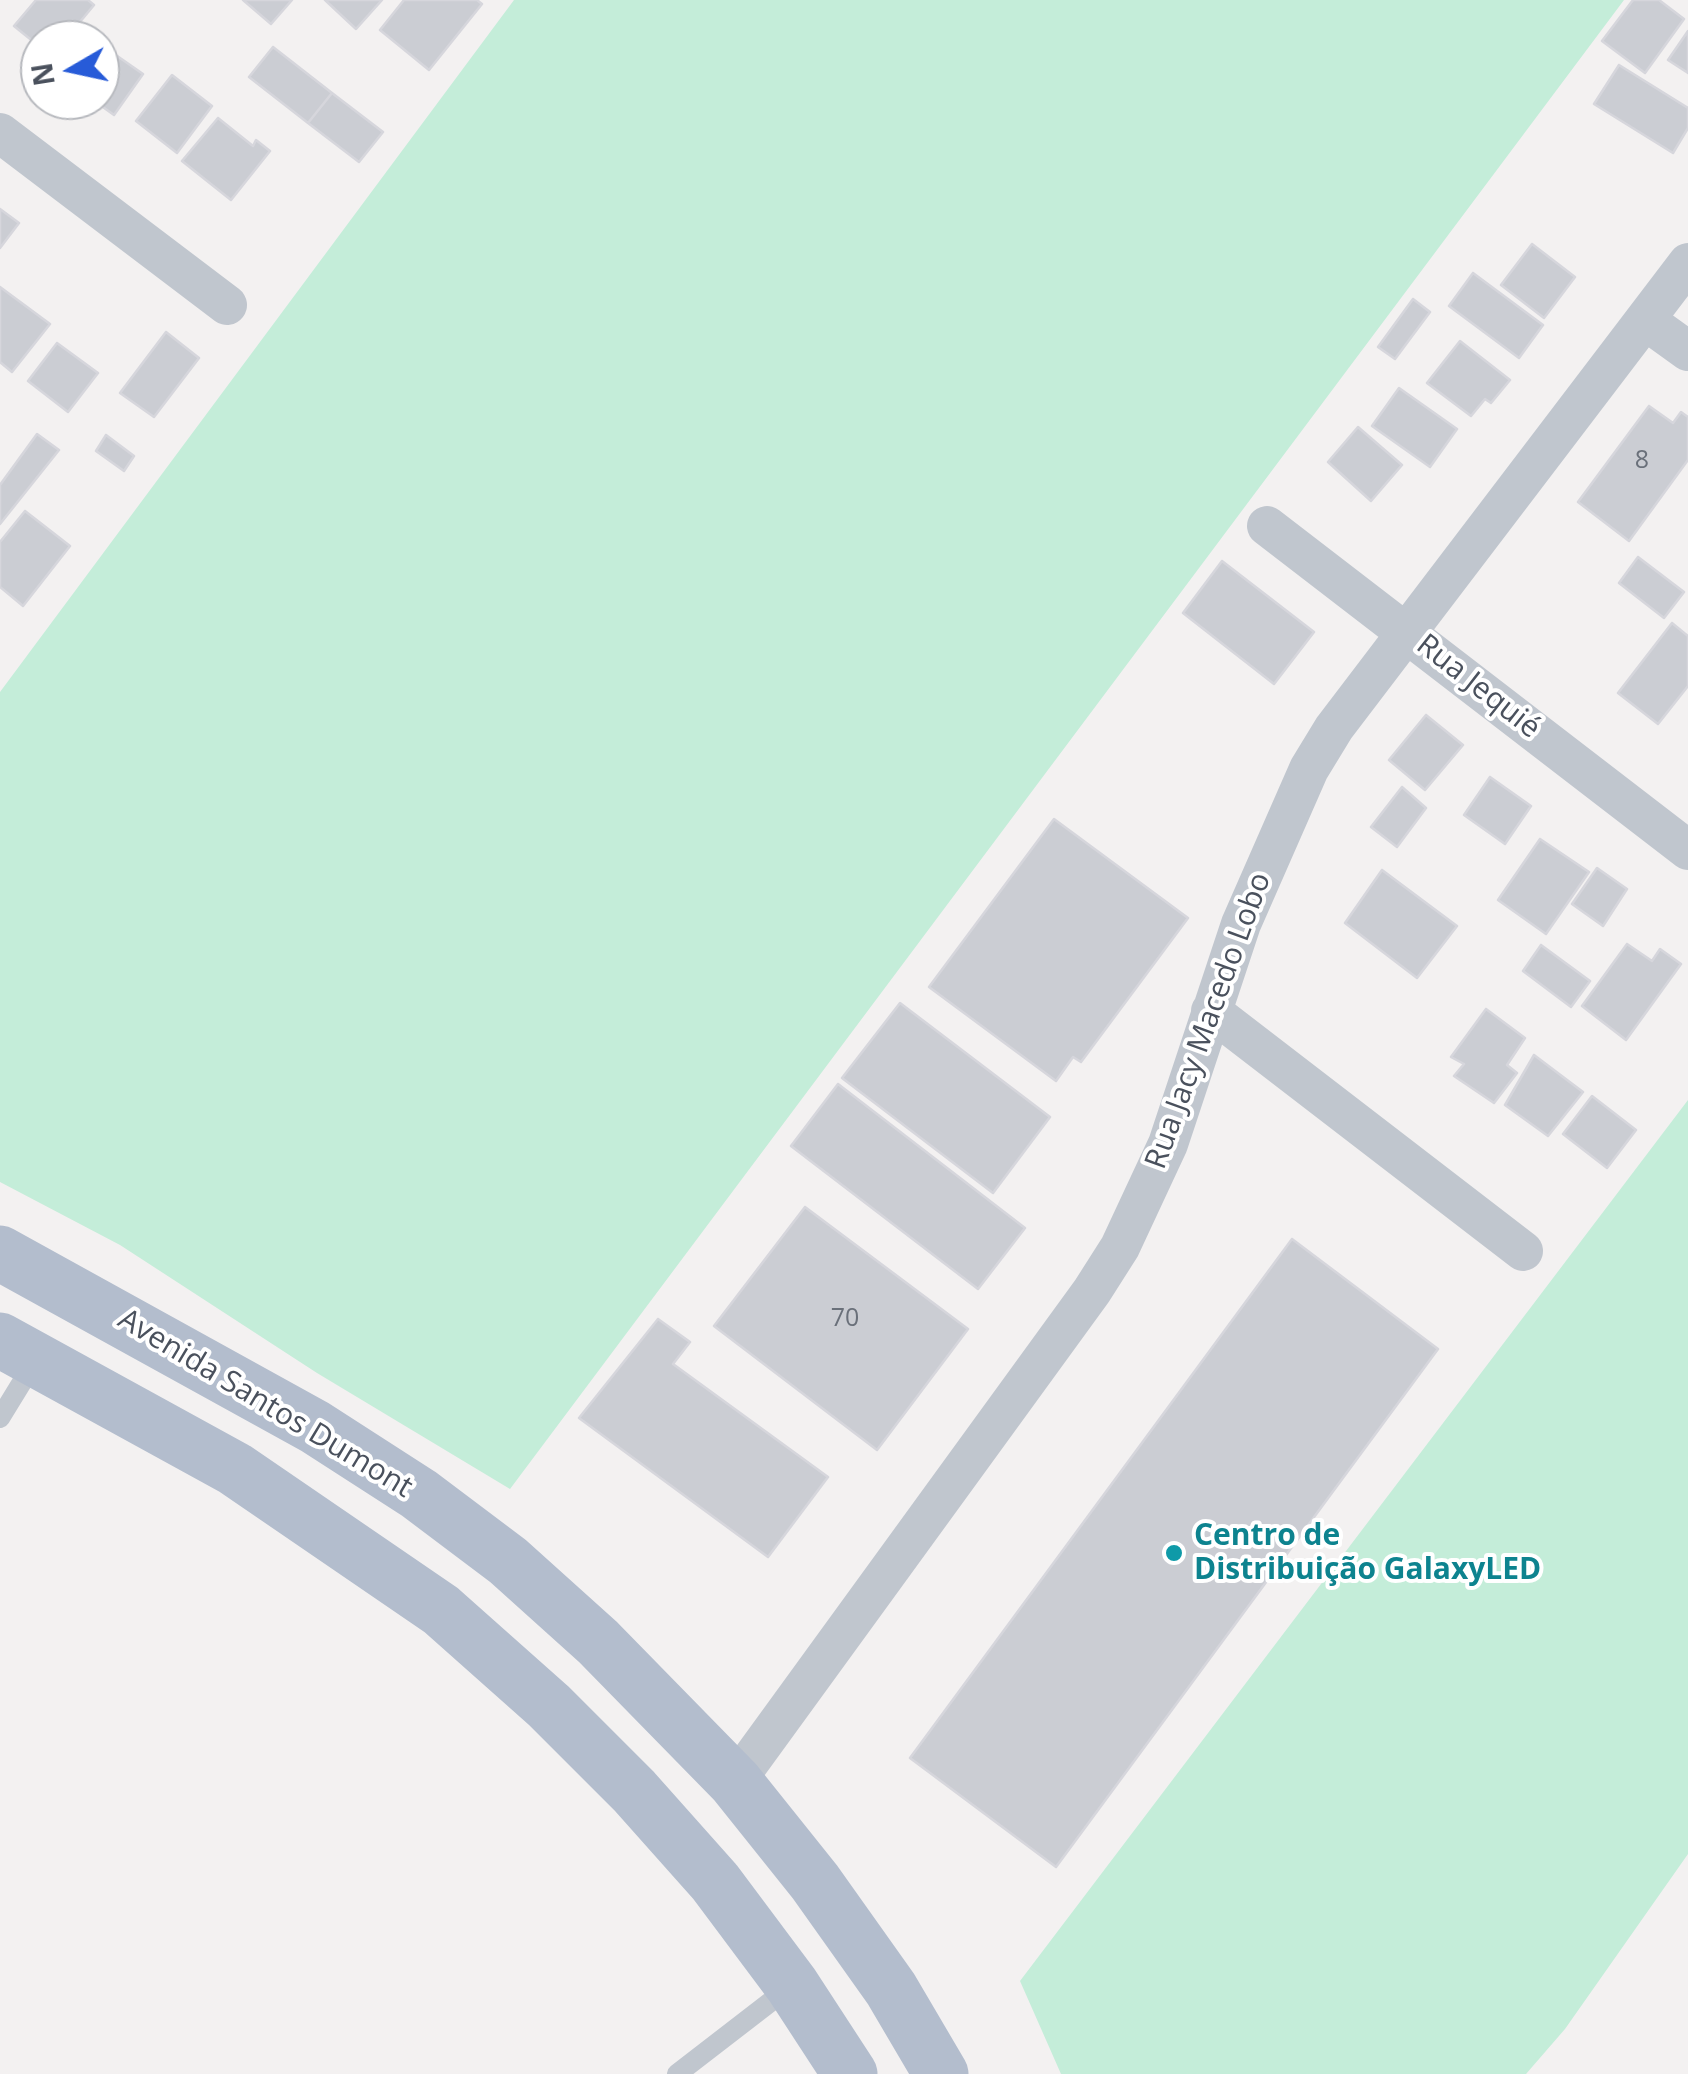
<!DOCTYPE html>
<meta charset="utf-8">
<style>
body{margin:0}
#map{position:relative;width:1688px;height:2074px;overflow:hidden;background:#f3f1f1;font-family:"Open Sans",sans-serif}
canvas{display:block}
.north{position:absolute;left:20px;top:20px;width:100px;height:100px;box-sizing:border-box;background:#fff;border:2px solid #b7b9be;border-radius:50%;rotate:261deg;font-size:28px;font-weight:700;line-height:40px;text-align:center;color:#4a515d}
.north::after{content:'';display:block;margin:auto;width:35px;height:45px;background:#275bd8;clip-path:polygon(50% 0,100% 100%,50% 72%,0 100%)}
</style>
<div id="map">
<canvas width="1688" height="2074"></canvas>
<div class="north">N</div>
</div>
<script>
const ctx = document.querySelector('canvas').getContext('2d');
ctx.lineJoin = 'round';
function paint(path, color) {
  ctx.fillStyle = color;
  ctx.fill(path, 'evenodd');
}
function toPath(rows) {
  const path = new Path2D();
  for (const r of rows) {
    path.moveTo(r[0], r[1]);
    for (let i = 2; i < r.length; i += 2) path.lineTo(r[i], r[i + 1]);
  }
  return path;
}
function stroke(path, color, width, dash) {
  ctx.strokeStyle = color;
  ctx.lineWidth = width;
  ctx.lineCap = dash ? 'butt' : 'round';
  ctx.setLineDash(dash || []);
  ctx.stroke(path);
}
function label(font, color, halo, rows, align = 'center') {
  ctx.font = font + ' "Open Sans",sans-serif';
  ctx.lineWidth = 8;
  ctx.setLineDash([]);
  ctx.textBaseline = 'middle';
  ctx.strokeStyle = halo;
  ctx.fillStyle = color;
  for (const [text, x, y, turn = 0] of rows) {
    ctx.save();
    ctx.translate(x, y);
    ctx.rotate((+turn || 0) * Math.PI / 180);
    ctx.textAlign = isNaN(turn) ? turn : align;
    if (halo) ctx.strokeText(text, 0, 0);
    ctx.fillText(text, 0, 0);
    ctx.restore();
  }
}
const green = toPath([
 [514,0,1624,0,510,1489,317,1373,120,1245,0,1182,0,692],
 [1688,1100,1688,1854,1565,2029,1526,2074,1061,2074,1020,1981]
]);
const building = toPath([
 [36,0,88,0,94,5,65,40,40,40,40,47,14,26,36,0],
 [243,0,292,0,271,24,243,0],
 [325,0,382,0,356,29,325,0],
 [404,0,477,0,482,4,429,70,380,30,404,0],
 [1633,0,1659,0,1684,19,1645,73,1602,41,1633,0],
 [1688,31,1688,73,1668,60,1688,31],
 [100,44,143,74,114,115,93,100,100,100,100,44],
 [273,47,332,93,308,123,249,77,273,47],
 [1619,65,1688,108,1688,128,1673,153,1594,104,1619,65],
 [172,75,212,106,177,153,136,121,172,75],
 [332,93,383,132,359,162,308,123,332,93],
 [218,118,253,146,256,140,270,151,231,200,182,161,218,118],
 [0,209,19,223,0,248,0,209],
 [1532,244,1575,277,1544,318,1501,285,1532,244],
 [1473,273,1543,325,1519,358,1449,306,1473,273],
 [0,287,50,324,12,372,0,362,0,287],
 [1413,299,1430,312,1395,359,1378,347,1413,299],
 [166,332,199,358,154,417,120,393,166,332],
 [1460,341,1510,380,1491,403,1485,399,1471,416,1427,383,1460,341],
 [57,343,98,373,68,412,28,381,57,343],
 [1399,388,1457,429,1430,467,1372,426,1399,388],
 [1649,406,1673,423,1681,412,1688,417,1688,460,1629,541,1578,502,1649,406],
 [1358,427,1402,465,1371,501,1328,462,1358,427],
 [37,434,59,450,0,524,0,485,37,434],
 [106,435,134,456,124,471,96,451,106,435],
 [25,511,70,546,23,606,0,587,0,542,25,511],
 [1638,557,1684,592,1664,618,1619,583,1638,557],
 [1222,561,1314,632,1274,684,1183,613,1222,561],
 [1672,623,1688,636,1688,686,1658,724,1618,693,1672,623],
 [1426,715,1463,745,1425,790,1389,760,1426,715],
 [1490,777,1531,806,1505,844,1464,815,1490,777],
 [1402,787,1426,808,1397,847,1371,827,1402,787],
 [1054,819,1188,918,1081,1062,1073,1057,1056,1081,929,987,1054,819],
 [1540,839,1589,872,1546,934,1498,900,1540,839],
 [1597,868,1627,889,1603,926,1572,904,1597,868],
 [1382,870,1457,926,1417,978,1345,923,1382,870],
 [1627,944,1652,961,1660,949,1681,964,1626,1040,1582,1006,1627,944],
 [1541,945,1590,981,1571,1007,1523,971,1541,945],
 [900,1003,1050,1117,993,1193,842,1078,900,1003],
 [1486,1009,1525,1038,1507,1065,1517,1073,1494,1103,1454,1076,1464,1064,1451,1057,1486,1009],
 [1534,1055,1583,1092,1548,1136,1505,1105,1534,1055],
 [838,1084,1025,1228,978,1289,791,1146,838,1084],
 [1592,1096,1636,1130,1607,1168,1563,1134,1592,1096],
 [805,1207,968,1329,877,1450,714,1326,805,1207],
 [1292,1239,1438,1349,1056,1867,910,1758,1292,1239],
 [658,1319,690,1342,673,1364,828,1477,768,1557,579,1418,658,1319]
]);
const service = toPath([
 [0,1418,35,1361],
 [677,2074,791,1986]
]);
const minor = toPath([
 [0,133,227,305],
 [1645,320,1688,351],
 [1267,526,1688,850],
 [1211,1011,1523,1251],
 [735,1782,1092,1291,1120,1247,1168,1144,1241,924,1309,769,1334,728,1688,263]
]);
const primary = toPath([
 [0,1253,315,1427,419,1494,508,1561,598,1642,735,1782,815,1882,891,1989,941,2074],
 [0,1340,235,1469,441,1610,549,1706,634,1791,715,1882,792,1985,850,2074]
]);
const markers = [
 [1174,1553,10,"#0f9aa8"]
];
const numberNames = [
 ["8",1642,461],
 ["70",845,1319]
];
const streetNames = [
 ["Rua Jequié",1478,687,38],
 ["Rua Jacy Macedo Lobo",1209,1021,-70],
 ["Avenida Santos Dumont",265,1404,31]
];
const cultureNames = [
 ["Centro de",1194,1536],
 ["Distribuição GalaxyLED",1194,1570]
];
paint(green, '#c4edd9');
paint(building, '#cbcdd3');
stroke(building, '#d6d6dc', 2.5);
stroke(service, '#c0c6ce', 20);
stroke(minor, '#c0c6ce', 40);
stroke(primary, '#b3bdcd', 55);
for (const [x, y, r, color] of markers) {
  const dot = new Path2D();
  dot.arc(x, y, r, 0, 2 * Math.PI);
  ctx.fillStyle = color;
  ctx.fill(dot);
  stroke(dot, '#fff', 4);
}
label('25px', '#6a707a', null, numberNames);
label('30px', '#4a515d', '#fff', streetNames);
label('bold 30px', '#0d838f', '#fff', cultureNames, 'left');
</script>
